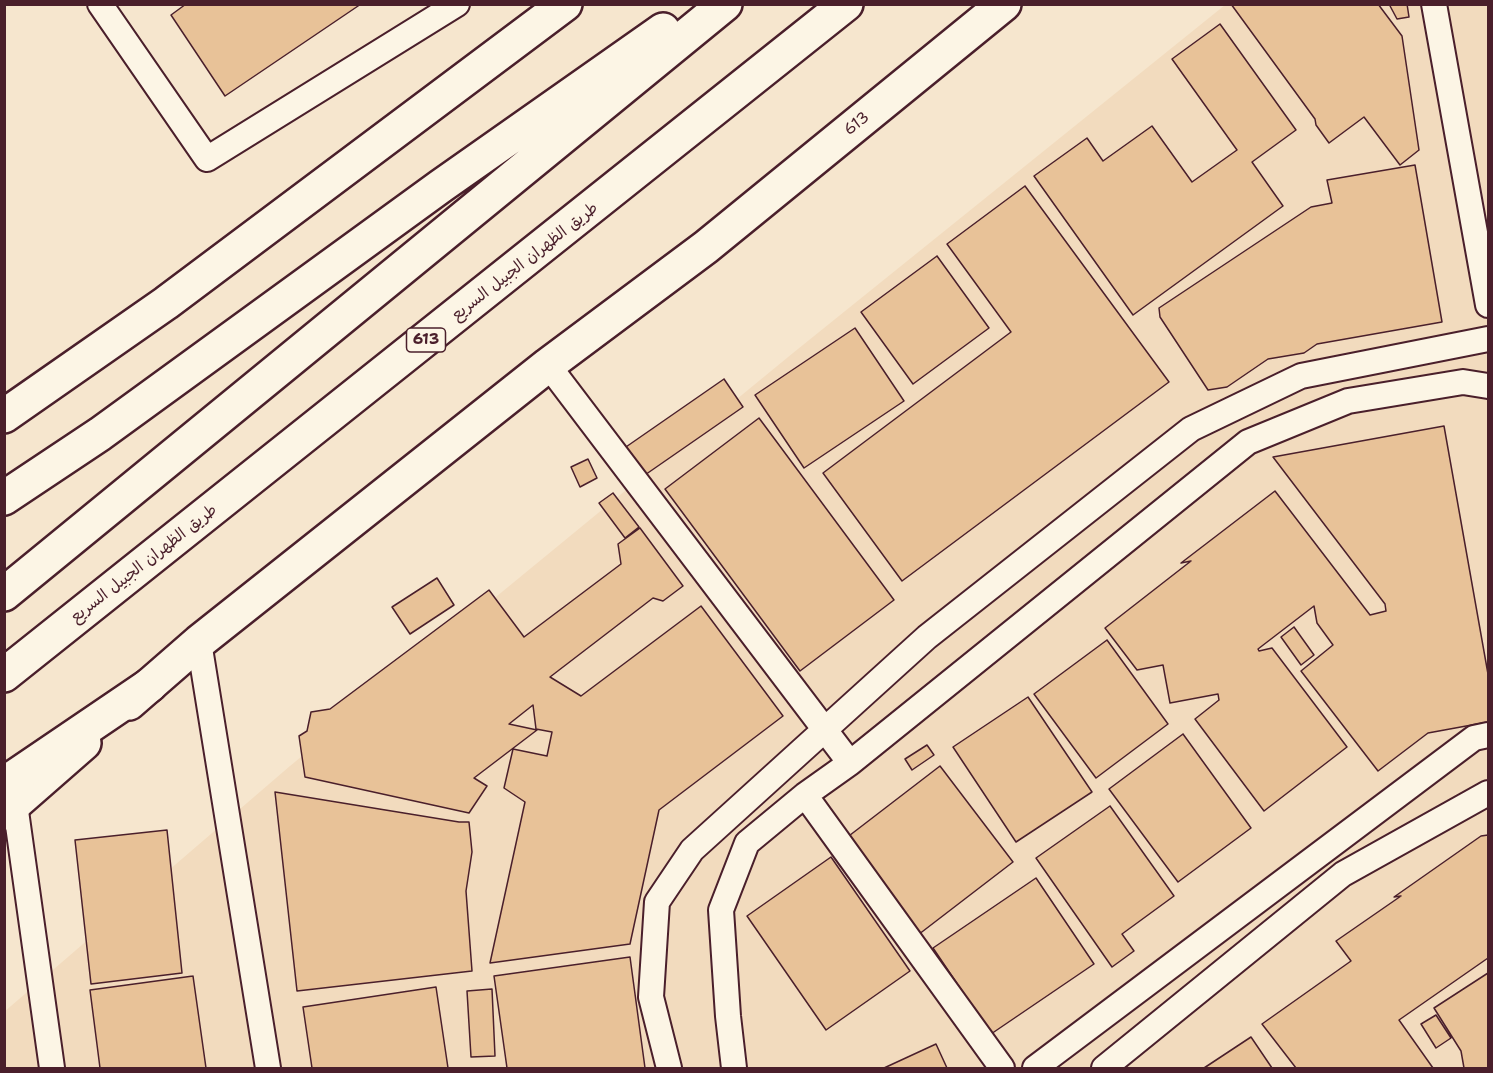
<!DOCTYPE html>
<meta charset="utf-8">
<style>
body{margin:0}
#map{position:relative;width:1493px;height:1073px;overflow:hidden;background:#f6e6ce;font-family:"Shantell Sans",sans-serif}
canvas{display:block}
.frame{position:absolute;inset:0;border:6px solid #4a1f2b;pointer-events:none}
</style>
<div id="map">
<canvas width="1493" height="1073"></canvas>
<div class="frame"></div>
</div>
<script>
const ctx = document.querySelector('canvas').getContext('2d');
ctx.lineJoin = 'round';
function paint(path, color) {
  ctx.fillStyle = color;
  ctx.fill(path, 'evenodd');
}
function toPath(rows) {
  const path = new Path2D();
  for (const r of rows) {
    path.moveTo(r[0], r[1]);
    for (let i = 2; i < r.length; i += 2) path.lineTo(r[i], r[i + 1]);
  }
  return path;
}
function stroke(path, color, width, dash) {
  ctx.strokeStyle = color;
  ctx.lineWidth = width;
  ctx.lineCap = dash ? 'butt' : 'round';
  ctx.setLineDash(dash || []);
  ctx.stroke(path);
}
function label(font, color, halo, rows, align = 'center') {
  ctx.font = font + ' "Shantell Sans","Playpen Sans Arabic",sans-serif';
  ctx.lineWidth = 4.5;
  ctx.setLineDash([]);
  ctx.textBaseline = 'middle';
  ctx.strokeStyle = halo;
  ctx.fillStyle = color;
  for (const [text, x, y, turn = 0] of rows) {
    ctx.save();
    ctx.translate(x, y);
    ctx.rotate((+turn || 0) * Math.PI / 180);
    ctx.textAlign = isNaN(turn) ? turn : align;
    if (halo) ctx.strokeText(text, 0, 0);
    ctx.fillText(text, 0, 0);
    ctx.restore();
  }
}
const built = toPath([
 [1225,5,1488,5,1488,1068,5,1068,4,1012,290,766,793,353]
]);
const building = toPath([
 [186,4,361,4,225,96,171,15,186,4],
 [1231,4,1378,4,1402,36,1419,150,1400,165,1364,117,1329,143,1316,125,1315,119,1231,4],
 [1389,4,1407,4,1409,17,1397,19,1389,4],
 [1220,24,1296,130,1252,162,1283,206,1133,315,1034,176,1087,138,1103,161,1152,126,1192,182,1237,150,1172,59,1220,24],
 [1415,165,1442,322,1317,344,1304,353,1268,359,1227,387,1208,390,1160,317,1159,308,1311,207,1332,203,1327,180,1415,165],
 [1025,186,1169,382,902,581,823,473,1011,332,947,244,1025,186],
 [937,256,989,328,913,384,861,312,937,256],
 [855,328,904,401,804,468,755,395,855,328],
 [724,379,743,407,642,477,623,449,724,379],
 [759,418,894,600,800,671,665,489,759,418],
 [1444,426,1488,674,1488,722,1428,733,1378,771,1301,671,1333,645,1317,623,1314,606,1258,649,1259,651,1272,648,1347,747,1264,811,1195,719,1219,700,1218,694,1170,703,1163,665,1137,670,1105,628,1191,561,1181,563,1275,491,1370,615,1386,611,1385,604,1273,457,1444,426],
 [588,459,597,478,580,487,571,467,588,459],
 [613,493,639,527,625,538,599,503,613,493],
 [640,528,683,586,663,601,653,598,550,677,581,696,701,606,783,716,659,810,630,944,490,963,525,802,504,788,513,749,547,756,552,732,536,729,533,705,509,724,537,730,474,778,487,786,469,813,305,777,299,736,307,731,311,712,330,709,489,590,524,637,621,564,618,544,640,528],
 [437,578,454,605,410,634,392,607,437,578],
 [1294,627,1314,655,1301,665,1281,637,1294,627],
 [1107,640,1168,724,1096,778,1034,694,1107,640],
 [1028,697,1092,792,1016,842,953,747,1028,697],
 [1183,734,1251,828,1178,882,1109,789,1183,734],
 [927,745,934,755,912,770,905,759,927,745],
 [940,766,1013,862,914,938,841,842,940,766],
 [275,792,459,822,469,822,472,852,466,891,472,971,297,991,275,792],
 [1110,806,1174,896,1122,934,1134,951,1112,967,1036,858,1110,806],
 [167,830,182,973,91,984,75,840,167,830],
 [1488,835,1488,958,1399,1020,1433,1068,1296,1068,1262,1024,1351,961,1336,941,1401,896,1394,897,1481,836,1488,835],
 [831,857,910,971,826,1030,747,916,831,857],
 [1036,878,1094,964,991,1034,933,948,1036,878],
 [630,957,645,1068,507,1068,494,976,630,957],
 [1488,973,1488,1068,1464,1068,1461,1051,1434,1008,1488,973],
 [193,976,206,1068,100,1068,90,990,193,976],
 [436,987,448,1068,312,1068,303,1007,436,987],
 [492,989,495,1056,471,1057,467,991,492,989],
 [1436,1015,1451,1038,1436,1048,1421,1024,1436,1015],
 [1251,1037,1272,1068,1204,1068,1251,1037],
 [936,1044,947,1068,884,1068,936,1044]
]);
const minor = toPath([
 [100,4,207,159,457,4],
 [1434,4,1488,305],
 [548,365,850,763],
 [199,642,268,1068],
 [805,795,1002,1068],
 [15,804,52,1068],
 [669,1068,651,997,657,902,692,850,927,637,1191,429,1301,376,1488,339],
 [734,1068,728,1016,721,910,747,843,805,795,850,763,1248,442,1348,401,1463,382,1488,386],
 [1035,1068,1474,738,1488,735],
 [1104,1068,1343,874,1488,793]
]);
const primary = toPath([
 [4,416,166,303,565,4],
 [129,703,199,642,548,365,706,247,1004,4],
 [4,813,84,743]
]);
const motorway = toPath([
 [4,498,100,434,441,186,663,30],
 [4,594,725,4],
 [4,675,846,4],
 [4,784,150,685]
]);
const shields = [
 [426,340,39]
];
const shieldNames = [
 ["613",426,340]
];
const streetNames = [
 ["613",857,124,-39],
 ["طريق الظهران الجبيل السريع",525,262,-38],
 ["طريق الظهران الجبيل السريع",144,564,-38]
];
paint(built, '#f2dbbe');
paint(building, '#e8c298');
stroke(building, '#4a1f2b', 1.5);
stroke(minor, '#4a1f2b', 28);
stroke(primary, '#4a1f2b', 38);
stroke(motorway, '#4a1f2b', 38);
stroke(minor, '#fcf5e5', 24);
stroke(primary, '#fcf5e5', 33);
stroke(motorway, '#fcf5e5', 33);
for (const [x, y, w] of shields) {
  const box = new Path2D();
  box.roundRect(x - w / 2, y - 12, w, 24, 4.5);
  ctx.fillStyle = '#fcf5e5';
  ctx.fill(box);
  stroke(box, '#4a1f2b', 1.5);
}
label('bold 15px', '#4a1f2b', null, shieldNames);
label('16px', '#4a1f2b', '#fcf5e5', streetNames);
</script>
